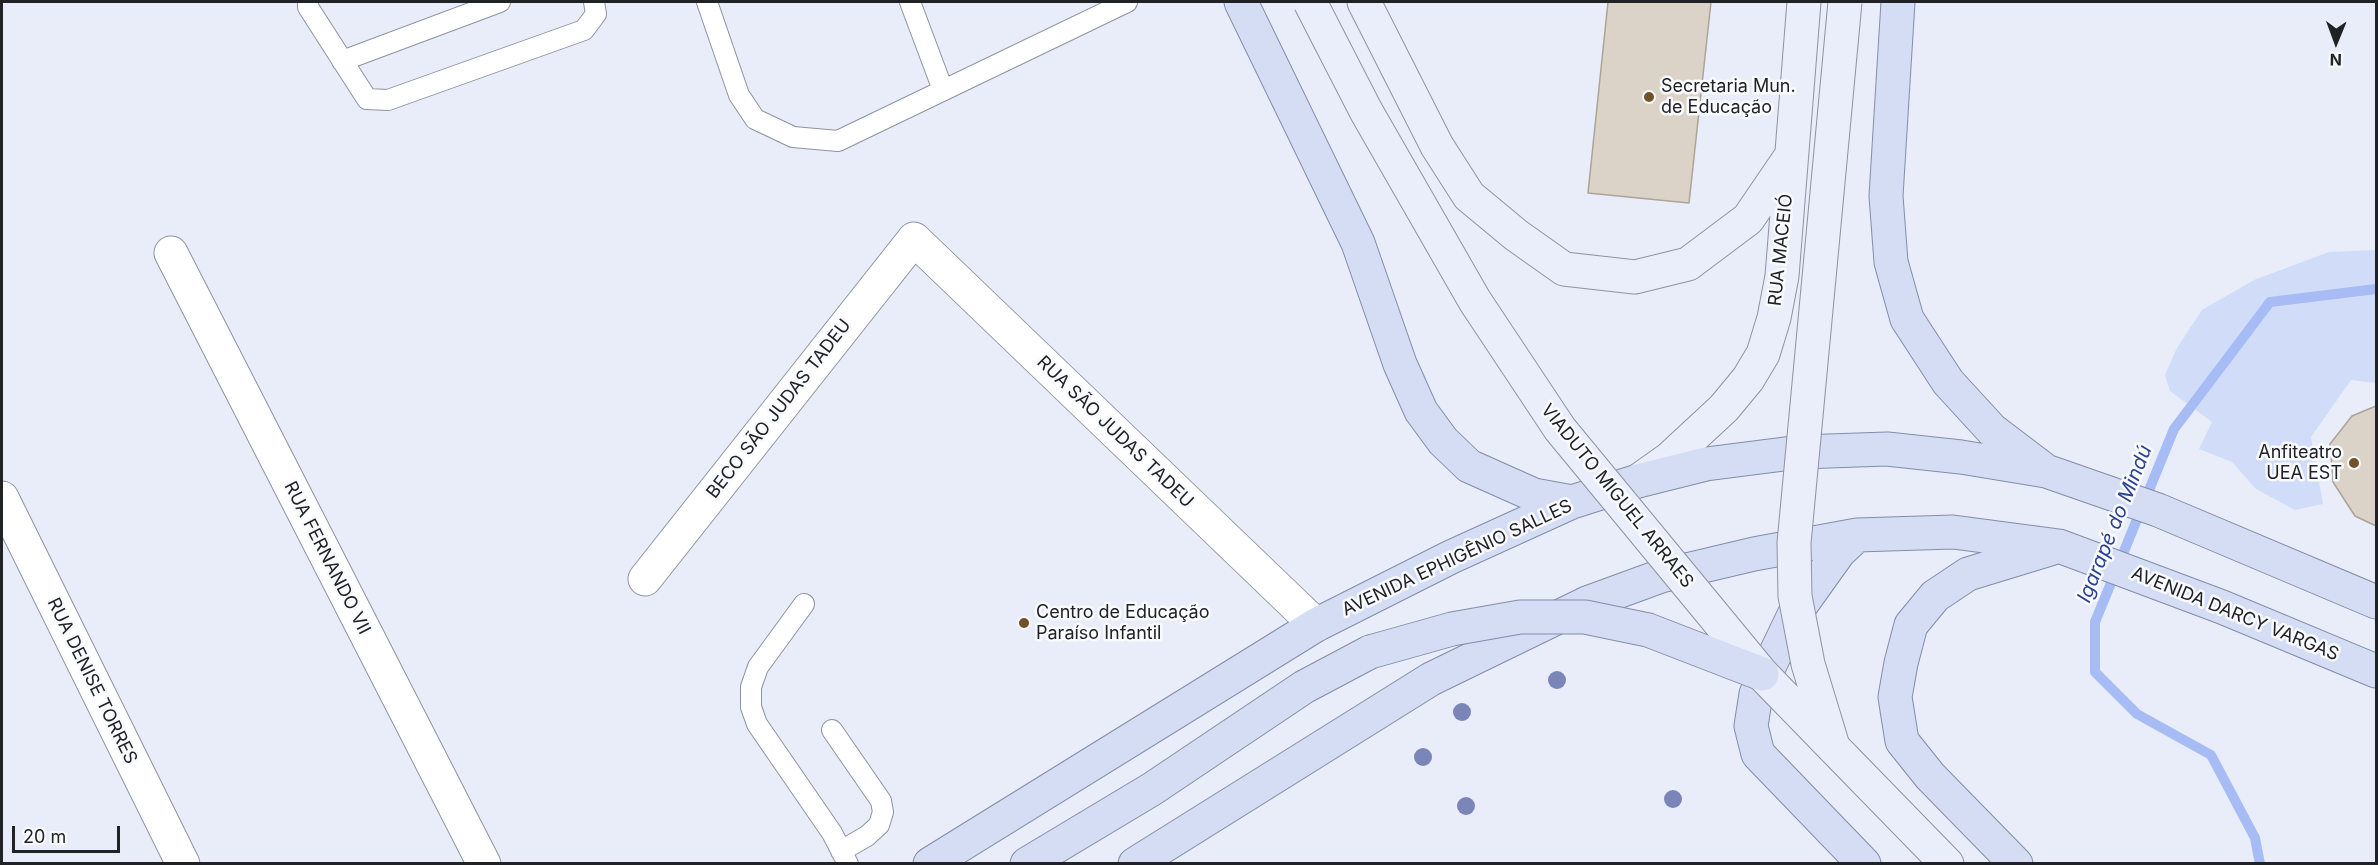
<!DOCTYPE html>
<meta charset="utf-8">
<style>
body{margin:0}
#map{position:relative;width:2378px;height:865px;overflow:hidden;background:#e8edf9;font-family:Inter,sans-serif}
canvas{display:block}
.frame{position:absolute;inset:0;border:3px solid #202226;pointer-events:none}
.north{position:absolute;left:2306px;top:12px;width:60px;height:60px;-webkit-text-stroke:4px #f9fafd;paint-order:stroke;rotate:181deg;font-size:16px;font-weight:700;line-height:24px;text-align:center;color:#202226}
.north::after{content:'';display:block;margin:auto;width:21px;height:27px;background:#202226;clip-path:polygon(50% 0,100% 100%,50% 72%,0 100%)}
.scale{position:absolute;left:12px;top:826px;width:108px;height:27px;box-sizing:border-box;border:3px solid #202226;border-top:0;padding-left:8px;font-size:18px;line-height:21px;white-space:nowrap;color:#202226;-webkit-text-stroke:4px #f9fafd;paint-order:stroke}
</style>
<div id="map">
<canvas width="2378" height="865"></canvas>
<div class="frame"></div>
<div class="north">N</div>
<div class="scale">20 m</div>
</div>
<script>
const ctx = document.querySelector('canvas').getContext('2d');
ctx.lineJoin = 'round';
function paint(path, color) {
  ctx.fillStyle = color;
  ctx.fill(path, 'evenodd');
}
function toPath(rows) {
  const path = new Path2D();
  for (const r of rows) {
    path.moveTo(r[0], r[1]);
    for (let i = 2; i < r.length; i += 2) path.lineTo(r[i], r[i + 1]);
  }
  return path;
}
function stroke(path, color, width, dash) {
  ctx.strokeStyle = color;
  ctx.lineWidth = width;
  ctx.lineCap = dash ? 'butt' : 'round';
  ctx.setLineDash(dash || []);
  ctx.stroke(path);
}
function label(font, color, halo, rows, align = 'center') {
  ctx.font = font + ' Inter,sans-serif';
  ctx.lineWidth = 5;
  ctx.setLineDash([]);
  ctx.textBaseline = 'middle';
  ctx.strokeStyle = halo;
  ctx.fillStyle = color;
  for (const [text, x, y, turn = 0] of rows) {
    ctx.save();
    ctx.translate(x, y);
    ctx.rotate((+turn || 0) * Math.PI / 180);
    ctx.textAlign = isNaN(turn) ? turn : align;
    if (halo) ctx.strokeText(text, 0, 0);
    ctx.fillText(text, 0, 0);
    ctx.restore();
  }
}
const green = toPath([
 [2376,250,2376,383,2351,380,2311,437,2323,504,2295,510,2256,489,2232,462,2199,449,2212,422,2170,391,2165,375,2177,348,2202,310,2254,280,2329,252]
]);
const stream = toPath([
 [2260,864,2255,838,2211,755,2137,714,2095,672,2095,622,2174,429,2270,302,2376,289]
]);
const building = toPath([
 [1608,2,1711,2,1689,203,1588,193,1608,2],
 [2376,406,2376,526,2355,516,2333,482,2330,444,2352,416,2376,406]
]);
const lane = toPath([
 [308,2,308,7,367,99,388,100,584,30,596,14,594,2],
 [707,2,739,95,755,119,793,137,838,141,1127,2],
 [910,2,943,90],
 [342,61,500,2],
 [804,604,758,667,751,687,751,707,757,724,832,833,848,864],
 [832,730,881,801,883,812,879,825,867,836,841,851]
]);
const street = toPath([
 [171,253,484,864],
 [2,498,183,864],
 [645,579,914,239,1316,625]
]);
const secondary = toPath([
 [1364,2,1437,146,1469,196,1516,235,1564,269,1635,277,1688,264,1748,219,1791,156],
 [1638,481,1669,459,1724,408,1748,379,1763,354,1774,318,1782,276,1804,2],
 [1833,747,1947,864]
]);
const primary = toPath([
 [1241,2,1358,243,1400,364,1421,411,1443,441,1469,466,1534,495,1572,502],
 [1898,2,1886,196,1891,262,1907,319,1948,382,1992,430,2042,468],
 [1857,535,1839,552,1794,615,1756,694,1751,726,1758,754,1864,864],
 [930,864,1316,625,1451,557,1572,502,1638,481,1706,464,1800,452,1887,449,1961,457,2046,471,2158,510,2376,602],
 [1027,864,1152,789,1304,687,1370,652],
 [1135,864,1431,679,1587,603,1661,576,1754,554,1857,535,1953,532,2059,546,2222,607,2376,671],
 [2016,864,1930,776,1902,741,1895,697,1901,663,1911,625,1935,596,1968,574,2050,549]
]);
const secondaryBridge = toPath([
 [1310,2,1366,111,1475,301,1560,429,1762,674,1833,747],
 [1832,743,1808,664,1795,596,1794,543,1845,2]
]);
const primaryBridge = toPath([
 [1370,652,1452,629,1520,617,1585,617,1648,630,1762,674]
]);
const trees = [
 [1557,680],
 [1462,712],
 [1423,757],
 [1673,799],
 [1466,806]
];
const markers = [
 [1649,97,6,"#725128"],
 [2354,463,6,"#725128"],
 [1024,623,6,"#725128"]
];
const poiNames = [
 ["Secretaria Mun.",1661,87],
 ["de Educação",1661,108],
 ["Anfiteatro",2342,453,"right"],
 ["UEA EST",2342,474,"right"],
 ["Centro de Educação",1036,613],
 ["Paraíso Infantil",1036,634]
];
const streetNames = [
 ["RUA MACEIÓ",1781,250,-84],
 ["BECO SÃO JUDAS TADEU",779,409,-52],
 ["RUA SÃO JUDAS TADEU",1115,432,44],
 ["VIADUTO MIGUEL ARRAES",1617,496,51],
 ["RUA FERNANDO VII",327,558,63],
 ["AVENIDA EPHIGÊNIO SALLES",1457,558,-25],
 ["AVENIDA DARCY VARGAS",2235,614,22],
 ["RUA DENISE TORRES",92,681,64]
];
const waterNames = [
 ["Igarapé do Mindú",2115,524,-68]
];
paint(green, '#d1dcf9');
stroke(stream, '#a7bcf5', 10);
paint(building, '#dcd3c8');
stroke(building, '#aca399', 1.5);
stroke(lane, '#8f939f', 22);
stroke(street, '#8f939f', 35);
stroke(secondary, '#8f939f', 35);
stroke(primary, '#828da7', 35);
stroke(lane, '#fff', 20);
stroke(street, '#fff', 33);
stroke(secondary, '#e9eefa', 33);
stroke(primary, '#d4ddf4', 33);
stroke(secondaryBridge, '#8f939f', 35, []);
stroke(primaryBridge, '#828da7', 35, []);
stroke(secondaryBridge, '#e9eefa', 33);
stroke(primaryBridge, '#d4ddf4', 33);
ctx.fillStyle = '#7986b7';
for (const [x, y] of trees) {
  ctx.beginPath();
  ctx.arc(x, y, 9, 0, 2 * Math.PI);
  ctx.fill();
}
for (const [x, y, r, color] of markers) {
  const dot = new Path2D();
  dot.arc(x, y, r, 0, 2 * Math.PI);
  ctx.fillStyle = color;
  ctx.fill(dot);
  stroke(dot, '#f9fafd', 2);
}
label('18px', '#202226', '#f9fafd', poiNames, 'left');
label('18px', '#202226', '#f9fafd', streetNames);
label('italic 20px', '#2b4192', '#f9fafd', waterNames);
</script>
